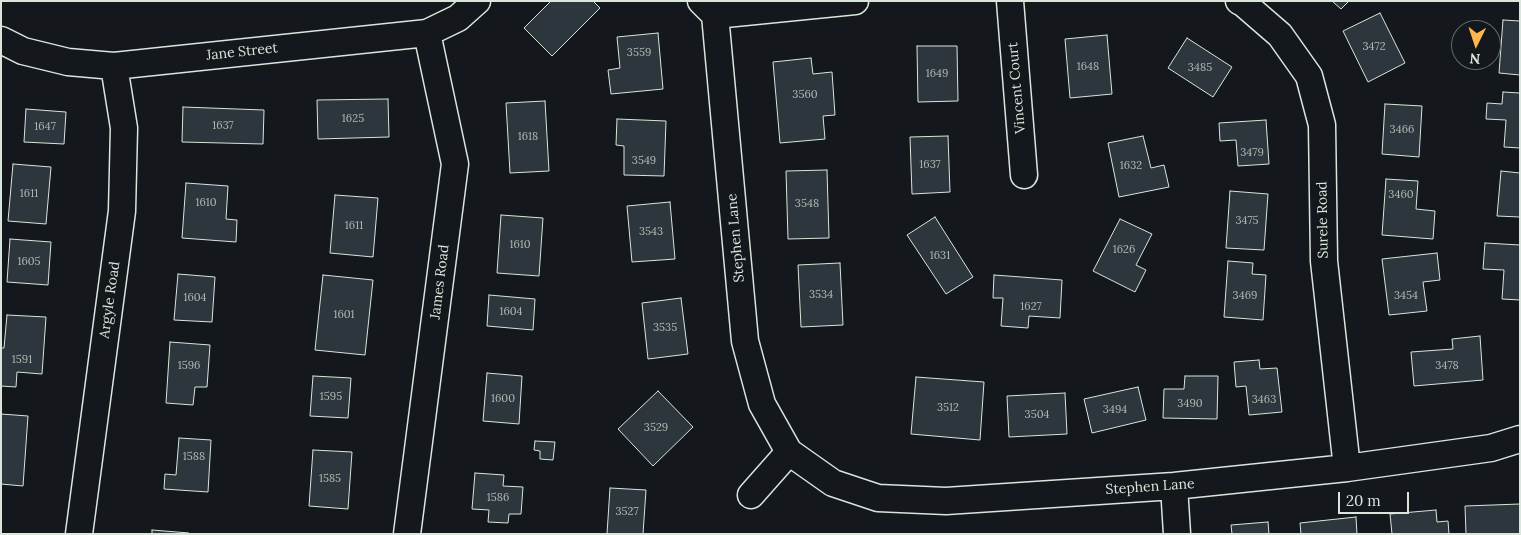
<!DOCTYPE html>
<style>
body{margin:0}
#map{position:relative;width:1521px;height:535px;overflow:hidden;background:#14181c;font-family:Lora,serif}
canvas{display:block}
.frame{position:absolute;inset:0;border:2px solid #d8e6dc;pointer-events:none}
.north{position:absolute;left:1451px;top:20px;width:50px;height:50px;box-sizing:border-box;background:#14181c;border:1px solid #626a69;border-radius:50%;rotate:184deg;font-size:14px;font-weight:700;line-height:20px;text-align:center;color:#d8e6dc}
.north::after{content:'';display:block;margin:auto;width:18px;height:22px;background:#ffb74d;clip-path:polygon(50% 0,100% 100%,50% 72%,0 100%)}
.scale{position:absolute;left:1338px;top:492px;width:71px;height:22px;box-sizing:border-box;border:2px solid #d8e6dc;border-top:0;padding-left:6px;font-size:15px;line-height:18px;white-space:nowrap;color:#d8e6dc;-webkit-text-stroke:4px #14181c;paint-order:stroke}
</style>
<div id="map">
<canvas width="1521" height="535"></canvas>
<div class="frame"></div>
<div class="north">N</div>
<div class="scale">20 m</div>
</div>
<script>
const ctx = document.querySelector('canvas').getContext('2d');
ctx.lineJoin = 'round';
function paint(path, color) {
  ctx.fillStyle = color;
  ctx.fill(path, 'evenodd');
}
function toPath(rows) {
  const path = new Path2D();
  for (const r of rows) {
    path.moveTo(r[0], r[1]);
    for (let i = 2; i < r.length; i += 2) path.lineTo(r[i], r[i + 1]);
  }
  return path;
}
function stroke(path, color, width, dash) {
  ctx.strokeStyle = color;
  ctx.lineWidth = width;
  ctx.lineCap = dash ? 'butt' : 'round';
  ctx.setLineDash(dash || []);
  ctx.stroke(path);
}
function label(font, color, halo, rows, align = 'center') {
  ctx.font = font + ' Lora,serif';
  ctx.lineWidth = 4;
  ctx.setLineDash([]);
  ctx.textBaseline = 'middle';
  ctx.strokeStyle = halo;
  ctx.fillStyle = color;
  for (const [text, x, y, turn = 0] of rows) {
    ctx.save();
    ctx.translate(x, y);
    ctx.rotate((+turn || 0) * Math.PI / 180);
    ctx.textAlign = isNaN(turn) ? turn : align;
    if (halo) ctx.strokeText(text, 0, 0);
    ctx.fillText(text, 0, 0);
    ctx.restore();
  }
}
const building = toPath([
 [551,1,593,1,600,8,552,56,524,28,551,1],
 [1332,1,1349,1,1341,9,1332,1],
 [1380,13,1405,63,1368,82,1343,31,1380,13],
 [1503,20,1520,21,1520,75,1499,73,1503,20],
 [658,33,663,89,611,94,608,70,620,68,617,37,658,33],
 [1107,35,1112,94,1070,98,1065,39,1107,35],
 [1187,38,1232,67,1213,97,1168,68,1187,38],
 [917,46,957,46,958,101,918,102,917,46],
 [811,58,813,74,832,72,835,115,823,116,825,139,780,143,773,62,811,58],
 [1503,92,1520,93,1520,148,1504,147,1506,120,1486,119,1487,103,1502,104,1503,92],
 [388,99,389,137,318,139,317,100,388,99],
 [545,101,549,171,510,173,506,103,545,101],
 [1385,104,1422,106,1419,157,1382,154,1385,104],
 [183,107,264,110,263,144,182,142,183,107],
 [26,109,66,112,64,144,24,142,26,109],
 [617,119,666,121,664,176,624,175,624,146,616,145,617,119],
 [1266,120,1269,164,1238,166,1236,140,1220,141,1219,123,1266,120],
 [948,136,950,192,912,194,910,137,948,136],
 [1143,136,1151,168,1164,165,1169,187,1119,197,1108,143,1143,136],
 [13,164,51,167,46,224,8,221,13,164],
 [827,170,829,238,788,239,786,171,827,170],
 [1501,171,1520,173,1520,217,1497,216,1501,171],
 [1386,179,1418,181,1416,209,1435,211,1433,239,1382,235,1386,179],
 [186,183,228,186,226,219,237,220,236,242,182,238,186,183],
 [1230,191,1268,194,1264,250,1226,248,1230,191],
 [335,195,378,198,373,257,330,253,335,195],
 [670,202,675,259,632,262,627,206,670,202],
 [501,215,543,218,539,276,497,273,501,215],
 [935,217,973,277,946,294,907,235,935,217],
 [1120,219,1152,234,1136,265,1146,270,1135,292,1093,271,1120,219],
 [10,239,51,242,48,285,7,282,10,239],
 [1485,243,1520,245,1520,300,1502,299,1504,270,1483,269,1485,243],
 [1437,253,1440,280,1423,282,1427,311,1389,315,1382,259,1437,253],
 [1228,261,1253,263,1252,274,1266,275,1263,320,1224,317,1228,261],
 [840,263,843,325,801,327,798,265,840,263],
 [178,274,215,277,212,322,174,320,178,274],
 [323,275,373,280,365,355,315,350,323,275],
 [994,275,1062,280,1060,318,1029,316,1028,328,1001,326,1003,298,993,298,994,275],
 [489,295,535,299,533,330,487,326,489,295],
 [681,298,688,354,648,359,642,303,681,298],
 [7,315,46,317,42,374,17,372,16,387,1,386,1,348,4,348,7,315],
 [1480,336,1483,380,1414,386,1411,352,1453,349,1452,339,1480,336],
 [170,342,210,345,207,387,195,387,193,405,166,403,170,342],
 [1259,360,1260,369,1277,368,1282,412,1249,415,1246,386,1236,387,1234,362,1259,360],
 [487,373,522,376,519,424,483,421,487,373],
 [313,376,351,378,348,418,310,416,313,376],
 [1185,376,1218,376,1217,419,1163,418,1164,389,1184,389,1185,376],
 [916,377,984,382,980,440,911,434,916,377],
 [1138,387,1146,420,1092,433,1084,399,1138,387],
 [658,391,693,427,653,466,618,429,658,391],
 [1065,393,1067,434,1009,437,1007,396,1065,393],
 [1,414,28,416,23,486,1,484,1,414],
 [179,438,211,440,208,492,164,489,165,474,176,475,179,438],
 [535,441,555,442,553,460,540,459,540,451,534,450,535,441],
 [313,450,352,452,348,509,309,506,313,450],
 [475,473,504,475,503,486,523,487,521,514,509,514,508,523,488,522,489,510,472,509,475,473],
 [610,488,646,490,643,534,607,534,610,488],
 [1520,504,1520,534,1466,534,1465,506,1520,504],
 [1436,510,1437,522,1448,521,1449,534,1392,534,1390,514,1436,510],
 [1356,517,1357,534,1301,534,1300,523,1356,517],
 [1268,522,1269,534,1232,534,1231,525,1268,522],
 [152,530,189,533,189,534,152,534,152,530]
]);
const minor = toPath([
 [701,1,715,15,855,1],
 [1010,1,1024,175],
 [1239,1,1243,3,1280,35,1309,76,1322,125,1324,261,1347,468],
 [715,15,745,341,762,404,789,452,833,483,878,498,946,501,1174,486,1347,468,1491,448,1520,439],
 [1,40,23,51,68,62,114,66,427,33,458,18,477,1],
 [1174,486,1177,534],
 [751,495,789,452],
 [79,534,122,211,124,128,114,66],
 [407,534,455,164,427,33]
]);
const numberNames = [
 ["3472",1374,47],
 ["3559",639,53],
 ["1648",1088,67],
 ["3485",1200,68],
 ["1649",937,74],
 ["3560",805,95],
 ["1625",353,119],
 ["1637",223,126],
 ["1647",45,127],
 ["3466",1402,130],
 ["1618",528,137],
 ["3479",1252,153],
 ["3549",644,161],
 ["1637",930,165],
 ["1632",1131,166],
 ["1611",29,194],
 ["3460",1401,195],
 ["1610",206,203],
 ["3548",807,204],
 ["3475",1247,221],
 ["1611",354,226],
 ["3543",651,232],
 ["1610",520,245],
 ["1626",1124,250],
 ["1631",940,256],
 ["1605",29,262],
 ["3534",821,295],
 ["3469",1245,296],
 ["3454",1406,296],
 ["1604",195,298],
 ["1627",1031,307],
 ["1604",511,312],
 ["1601",344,315],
 ["3535",665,328],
 ["1591",22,360],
 ["1596",189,366],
 ["3478",1447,366],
 ["1595",331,397],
 ["1600",503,399],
 ["3463",1264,400],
 ["3490",1190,404],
 ["3512",948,408],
 ["3494",1115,410],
 ["3504",1037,415],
 ["3529",656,428],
 ["1588",194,457],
 ["1585",330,479],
 ["1586",498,498],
 ["3527",627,512]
];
const streetNames = [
 ["Jane Street",242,52,-6],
 ["Vincent Court",1017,88,-95],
 ["Surele Road",1323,220,-91],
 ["Stephen Lane",736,238,-95],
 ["James Road",440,282,-83],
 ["Argyle Road",110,300,-82],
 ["Stephen Lane",1150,487,-4]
];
paint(building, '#2c363c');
stroke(building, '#d8e6dc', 1);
stroke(minor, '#d8e6dc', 29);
stroke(minor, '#14181c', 26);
label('11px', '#adbab4', null, numberNames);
label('14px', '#d8e6dc', '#14181c', streetNames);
</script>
